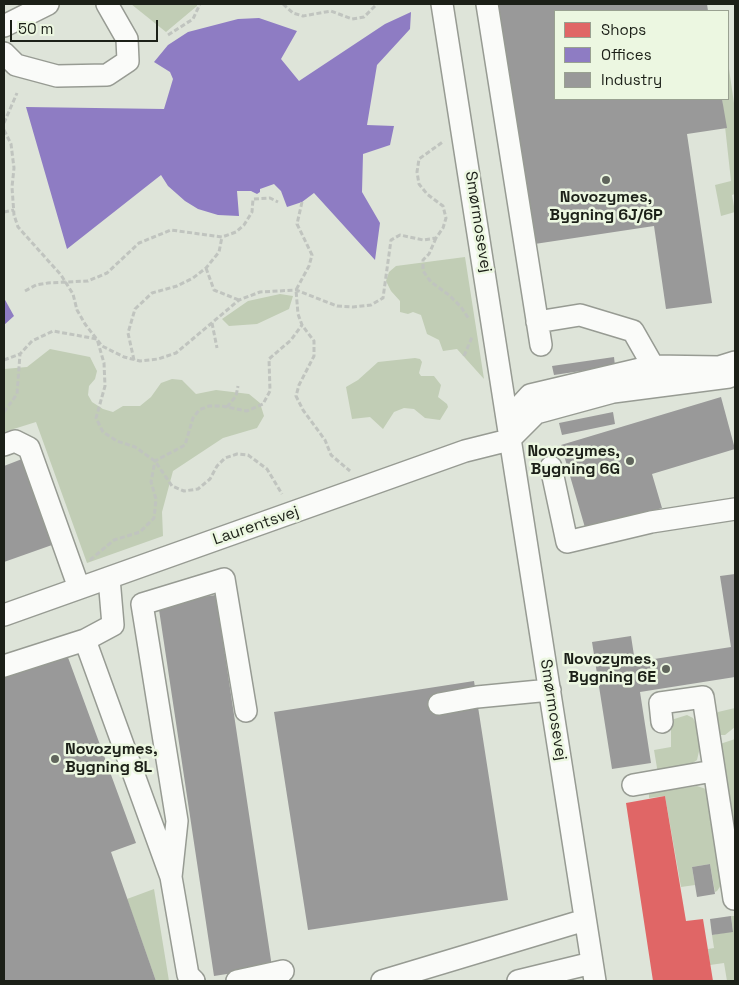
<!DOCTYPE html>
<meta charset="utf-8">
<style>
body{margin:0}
#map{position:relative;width:739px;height:985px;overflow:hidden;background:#dee4d9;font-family:"Space Grotesk",sans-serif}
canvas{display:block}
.frame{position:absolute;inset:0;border:5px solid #1c2018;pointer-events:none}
.legend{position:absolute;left:554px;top:10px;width:175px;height:90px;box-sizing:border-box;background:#ecf7e1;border:1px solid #99a191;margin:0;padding:6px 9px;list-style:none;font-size:15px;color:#1c2018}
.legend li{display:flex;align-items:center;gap:10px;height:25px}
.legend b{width:25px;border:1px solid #99a191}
.scale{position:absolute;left:10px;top:20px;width:148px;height:22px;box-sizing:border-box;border:2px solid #1c2018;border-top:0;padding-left:6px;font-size:15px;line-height:18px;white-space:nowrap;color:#1c2018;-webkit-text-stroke:4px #ecf7e1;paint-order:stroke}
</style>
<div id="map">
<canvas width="739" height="985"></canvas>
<div class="frame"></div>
<ul class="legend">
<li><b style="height:14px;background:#e06666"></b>Shops</li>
<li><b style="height:14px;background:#8e7cc3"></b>Offices</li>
<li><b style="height:14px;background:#999"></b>Industry</li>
</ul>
<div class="scale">50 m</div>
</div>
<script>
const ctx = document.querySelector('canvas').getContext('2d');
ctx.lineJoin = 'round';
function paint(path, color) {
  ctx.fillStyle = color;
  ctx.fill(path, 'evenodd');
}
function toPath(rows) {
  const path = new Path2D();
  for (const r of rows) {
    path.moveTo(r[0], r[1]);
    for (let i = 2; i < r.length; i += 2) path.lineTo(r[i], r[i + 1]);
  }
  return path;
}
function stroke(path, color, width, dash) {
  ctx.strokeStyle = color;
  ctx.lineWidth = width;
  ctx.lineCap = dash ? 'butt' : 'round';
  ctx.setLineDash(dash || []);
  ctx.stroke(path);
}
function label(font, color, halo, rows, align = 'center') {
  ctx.font = font + ' "Space Grotesk",sans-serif';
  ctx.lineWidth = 5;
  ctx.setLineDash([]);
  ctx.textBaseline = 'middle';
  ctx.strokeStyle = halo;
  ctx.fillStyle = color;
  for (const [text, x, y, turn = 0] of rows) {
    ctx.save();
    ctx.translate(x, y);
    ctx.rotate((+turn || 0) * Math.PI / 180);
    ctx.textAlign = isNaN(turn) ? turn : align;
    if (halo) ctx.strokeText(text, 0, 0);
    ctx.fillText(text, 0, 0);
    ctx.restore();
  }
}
const green = toPath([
 [131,4,197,4,197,6,166,32],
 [728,62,735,110,735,194,732,195,735,212,721,216,715,185,731,181,722,99,728,99],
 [465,257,484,379,457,349,443,351,439,340,427,334,421,315,413,312,408,314,400,312,400,301,391,291,386,281,389,272,396,266],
 [280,294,293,296,289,309,257,324,229,326,222,319,248,301],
 [50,349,90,357,97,371,95,379,89,386,88,395,92,402,103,409,113,412,123,406,140,406,151,397,161,383,172,379,182,380,196,394,216,390,249,394,260,403,264,416,257,428,223,438,173,471,162,512,163,536,87,563,36,422,4,432,4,369,27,367],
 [415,358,420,359,422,362,419,373,421,376,434,376,441,385,438,397,447,404,448,407,440,420,425,418,414,409,404,408,394,412,383,429,370,417,352,419,346,387,358,380,378,362],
 [735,708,735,727,725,735,717,735,714,717,718,712],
 [687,715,693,718,699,730,700,747,697,760,686,768,658,774,654,750,671,747,671,720],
 [735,739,735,857,717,745],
 [697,786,709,790,724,881,717,891,715,892,710,864,692,867,695,885,681,887,665,796,649,798,649,793],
 [154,889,169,981,156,981,127,899],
 [731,916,735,916,735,981,727,981,724,963,710,965,708,949,714,948,712,935,733,931]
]);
const shops = toPath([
 [665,796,686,921,703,919,713,981,653,981,626,803]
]);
const offices = toPath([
 [411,12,410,29,377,65,367,125,394,126,390,145,363,154,362,192,380,223,375,260,314,193,302,202,287,207,281,191,274,184,260,189,260,192,257,194,251,191,237,191,239,216,218,215,198,209,185,201,168,186,161,175,67,249,26,107,164,109,173,79,170,72,154,62,168,45,188,32,238,19,259,18,297,31,281,59,299,81,385,24],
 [4,298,14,316,4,325]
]);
const industry = toPath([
 [492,4,707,4,708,11,555,11,555,99,722,99,727,128,687,134,712,303,666,309,654,226,528,245],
 [614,357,615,366,554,375,552,366],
 [721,397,735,449,652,474,662,508,586,531,561,445],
 [613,412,615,424,562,435,559,423],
 [22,459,52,545,4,562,4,466],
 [735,574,735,677,640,692,651,763,612,769,592,642,631,636,635,662,731,647,720,576],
 [216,595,272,967,214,976,158,603],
 [66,652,136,843,111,852,156,981,4,981,4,675],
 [474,681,508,900,308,930,274,712],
 [710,864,715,894,697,897,692,867],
 [731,916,733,932,712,935,710,919]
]);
const path = toPath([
 [283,4,293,13,303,16,331,11,352,19,364,17,377,4],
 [168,35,193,19,200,4],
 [4,123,17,93],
 [4,130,11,144,14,168,12,187,14,215,18,227,61,275,73,294,77,310,85,324,102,346,124,357,140,361,158,359,176,353,239,300,260,292,296,290,337,306,353,307,371,305,383,298,391,240,400,235,423,240,436,238,443,228,446,218,443,206,427,194,419,184,417,172,419,159,444,141],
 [302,202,297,224,312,255,309,266,296,290,298,314,302,325,314,341,314,356,299,385,296,396,303,410,325,440,331,455,350,471],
 [4,212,14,210],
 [436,238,429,254,423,260,423,271,431,282,449,295,461,307,469,319],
 [206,268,214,290,239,300],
 [25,291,36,285,48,283,88,281,107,273,139,243,171,230,222,237,236,232,244,225,252,212,253,199,270,198,278,202],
 [212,323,217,348],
 [464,356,472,337],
 [4,360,20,354],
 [134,360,128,333,135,309,152,293,177,286,193,278,206,268,219,252,222,237],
 [227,407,236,396,238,386],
 [4,412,17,394,20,354,32,341,53,331,97,339,104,363,105,386,96,418,103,432,117,441,135,447,155,461,172,486,184,491,198,489,210,479,217,466,225,458,237,454,248,455,267,469,282,494],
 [90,560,114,540,140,532,154,518,156,499,151,482,155,461,185,445,193,418,199,410,209,406,222,406,247,411,263,404,270,391,269,359,291,340,302,325]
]);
const minor = toPath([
 [442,4,595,981],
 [487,4,541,345],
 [4,26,48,4],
 [4,53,16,65,57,76,107,75,128,61,127,39,107,4],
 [537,322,580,315,633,331,653,366,656,379],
 [511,433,519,407,530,395,653,366,719,367,735,362],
 [511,438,536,413,613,392,729,377],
 [4,445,15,441,29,448,79,588],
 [551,467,567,542,651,522,735,509],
 [109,578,113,625,85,640,171,877,188,975,194,981],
 [4,615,465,451,509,440],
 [4,666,85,640],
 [439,704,477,697,550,690],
 [662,722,660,703,703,697,734,899],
 [633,785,713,771],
 [171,877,177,821,142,604,224,579,246,711],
 [237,981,283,971],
 [382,981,585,920],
 [518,981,592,963]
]);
const markers = [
 [606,180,5,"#60655c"],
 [630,461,5,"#60655c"],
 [666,669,5,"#60655c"],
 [55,759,5,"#60655c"]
];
const poiNames = [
 ["Novozymes,",606,198,"center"],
 ["Bygning 6J/6P",606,216,"center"],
 ["Novozymes,",620,452],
 ["Bygning 6G",620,470],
 ["Novozymes,",656,660],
 ["Bygning 6E",656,678],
 ["Novozymes,",65,750,"left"],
 ["Bygning 8L",65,768,"left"]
];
const streetNames = [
 ["Smørmosevej",478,222,81],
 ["Laurentsvej",256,526,-19],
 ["Smørmosevej",553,710,81]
];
paint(green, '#c1cdb5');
paint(shops, '#e06666');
paint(offices, '#8e7cc3');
paint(industry, '#999');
stroke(minor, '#979b93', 24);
stroke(path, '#c0c4bf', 3, [5, 2.5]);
stroke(minor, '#fafbf9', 21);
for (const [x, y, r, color] of markers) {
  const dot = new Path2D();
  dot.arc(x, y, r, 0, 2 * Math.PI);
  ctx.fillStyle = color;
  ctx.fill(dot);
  stroke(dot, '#ecf7e1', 2);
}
label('bold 16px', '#1c2018', '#ecf7e1', poiNames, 'right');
label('16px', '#1c2018', '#ecf7e1', streetNames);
</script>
